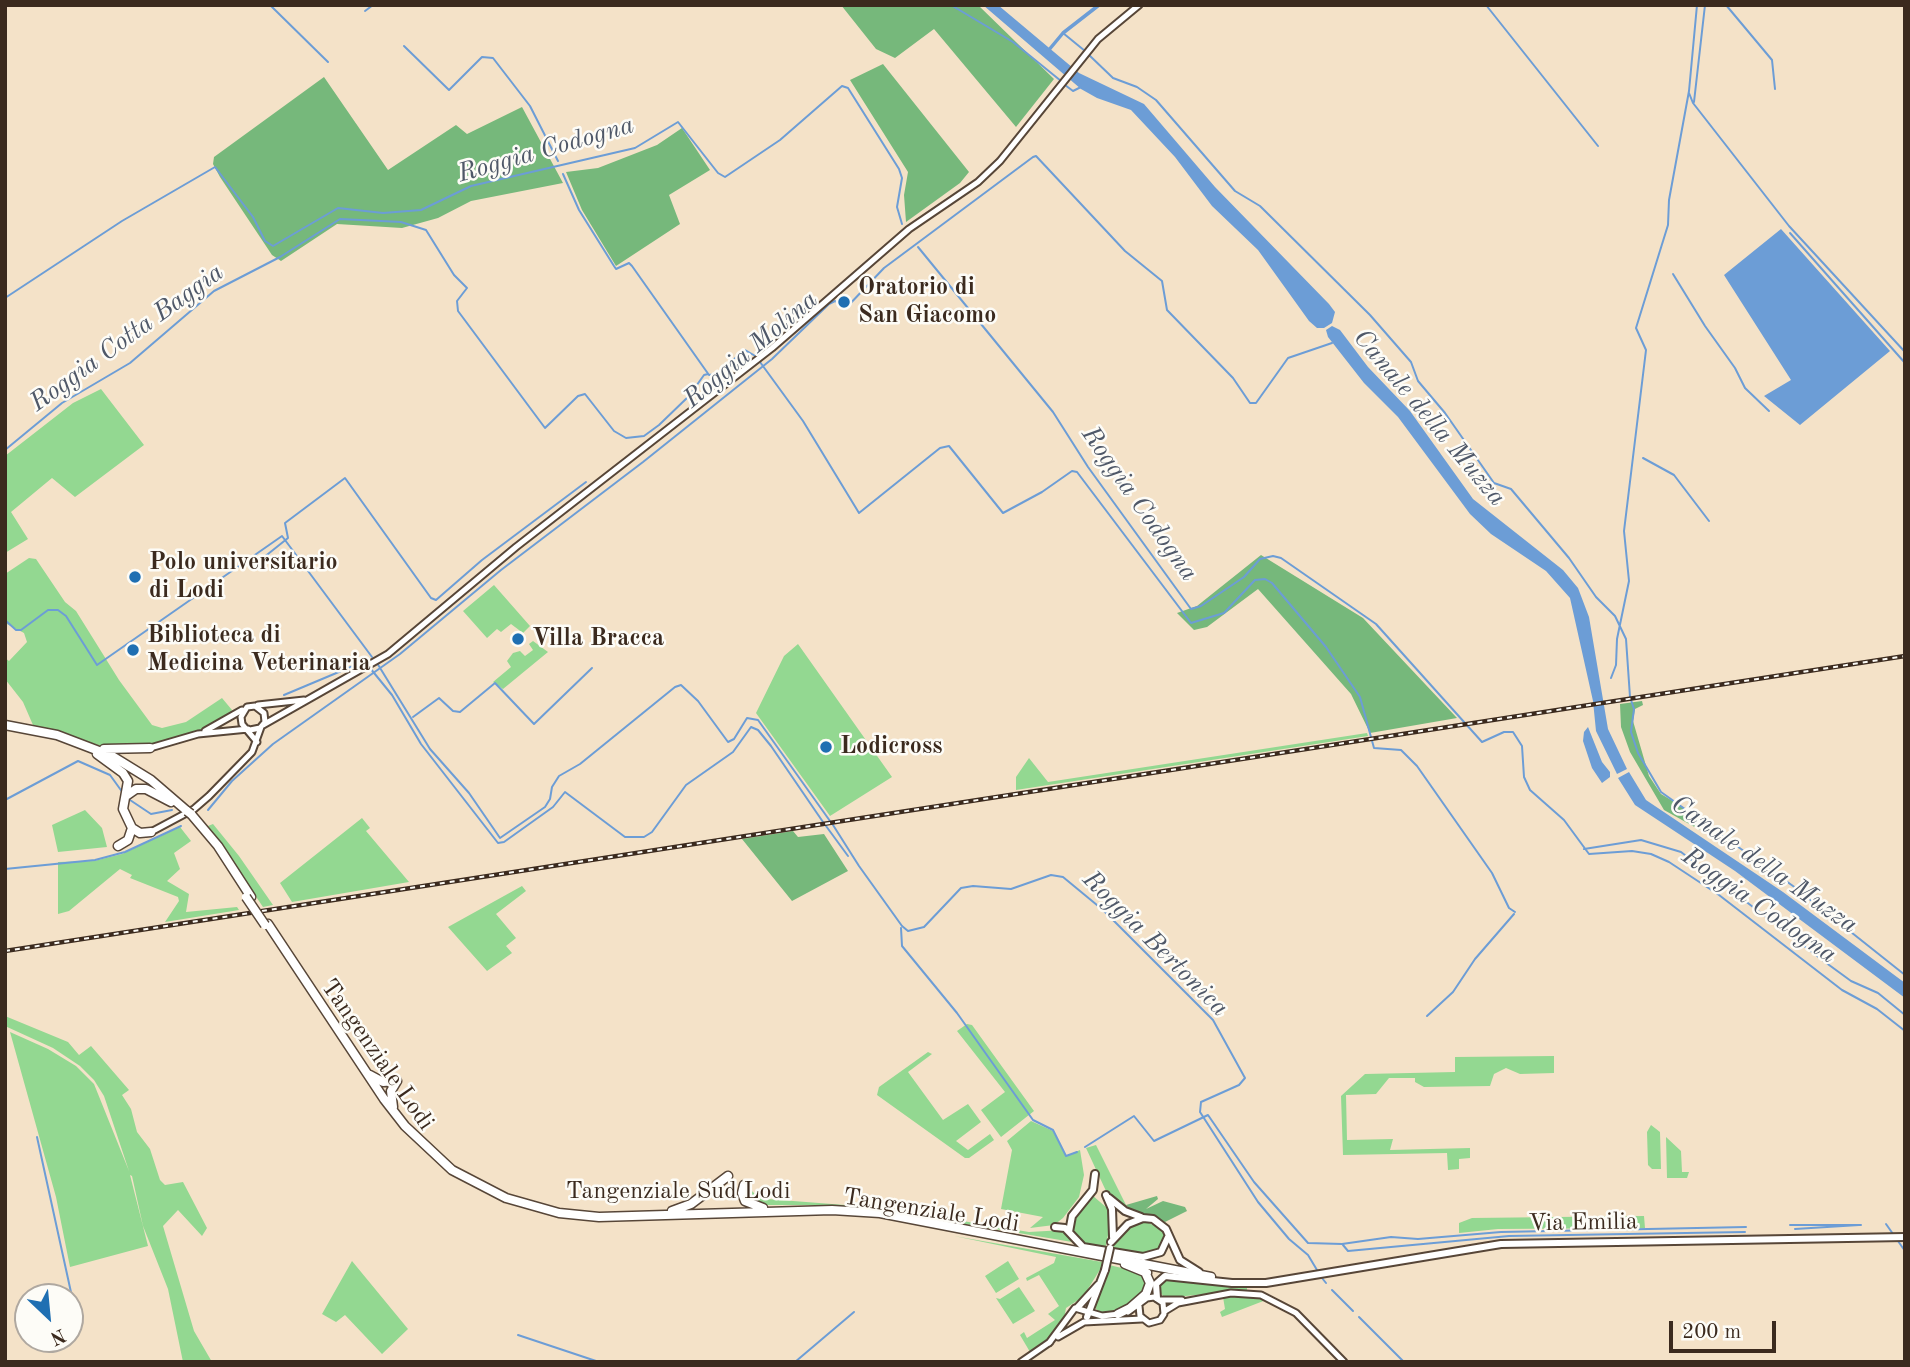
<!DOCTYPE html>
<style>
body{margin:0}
#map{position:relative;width:1910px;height:1367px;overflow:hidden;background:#f4e2c8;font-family:"Old Standard TT",serif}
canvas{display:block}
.frame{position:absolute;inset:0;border:7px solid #3b2a1e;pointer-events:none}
.north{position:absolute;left:14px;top:1283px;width:70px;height:70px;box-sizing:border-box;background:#fdfcf7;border:2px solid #afa8a0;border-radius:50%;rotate:154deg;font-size:19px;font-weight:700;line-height:28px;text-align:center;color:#3b2a1e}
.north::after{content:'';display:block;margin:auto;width:24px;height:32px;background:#1f6fb2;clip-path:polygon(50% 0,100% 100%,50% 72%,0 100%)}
.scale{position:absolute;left:1669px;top:1321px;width:107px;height:32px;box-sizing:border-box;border:4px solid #3b2a1e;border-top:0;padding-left:9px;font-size:21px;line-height:24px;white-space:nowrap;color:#3b2a1e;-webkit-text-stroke:5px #fdfcf7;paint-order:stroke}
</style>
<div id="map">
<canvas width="1910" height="1367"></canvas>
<div class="frame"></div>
<div class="north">N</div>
<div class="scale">200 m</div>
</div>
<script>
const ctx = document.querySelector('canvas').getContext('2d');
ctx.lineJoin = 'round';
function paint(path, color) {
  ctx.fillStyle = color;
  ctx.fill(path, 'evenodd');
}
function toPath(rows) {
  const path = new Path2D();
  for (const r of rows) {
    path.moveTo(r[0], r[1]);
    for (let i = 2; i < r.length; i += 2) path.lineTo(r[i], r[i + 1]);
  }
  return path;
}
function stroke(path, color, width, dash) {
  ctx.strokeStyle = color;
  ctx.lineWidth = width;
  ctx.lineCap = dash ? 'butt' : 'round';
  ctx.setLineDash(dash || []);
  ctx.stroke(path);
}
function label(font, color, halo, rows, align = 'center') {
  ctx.font = font + ' "Old Standard TT",serif';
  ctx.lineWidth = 5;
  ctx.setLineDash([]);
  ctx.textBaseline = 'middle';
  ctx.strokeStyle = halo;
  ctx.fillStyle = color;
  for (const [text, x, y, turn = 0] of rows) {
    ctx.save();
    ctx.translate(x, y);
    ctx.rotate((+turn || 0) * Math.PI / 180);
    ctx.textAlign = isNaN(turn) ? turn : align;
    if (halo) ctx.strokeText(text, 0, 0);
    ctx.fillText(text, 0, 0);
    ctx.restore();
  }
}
const green = toPath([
 [101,389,144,445,75,497,52,478,11,512,28,539,5,553,5,456,73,403],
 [29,558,36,559,65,602,76,611,119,680,152,725,162,728,186,722,222,698,232,710,228,716,197,733,148,746,108,748,33,725,23,702,5,679,5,658,9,661,27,642,24,633,5,623,5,574],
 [494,585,530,626,523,633,511,624,501,632,497,629,487,638,463,611],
 [533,641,548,652,503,689,493,682,511,667,507,661,513,653,520,651,525,656,533,650,529,644],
 [798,644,892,777,830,816,756,713,784,656],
 [1367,733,1368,736,1016,790,1016,777,1029,758,1048,782],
 [85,810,102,828,107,847,58,852,52,825],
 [362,818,370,828,366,831,409,882,292,902,280,883],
 [213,824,239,856,273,905,263,907,208,826],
 [180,827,191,841,174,853,180,869,167,881,189,894,186,912,237,907,239,910,165,922,179,901,178,897,130,878,132,875,120,869,69,911,58,914,58,862,94,861,122,854],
 [522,886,526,891,496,914,516,938,506,946,512,953,487,971,448,927],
 [5,1016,68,1042,79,1055,91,1046,129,1090,122,1095,131,1109,137,1132,150,1149,160,1180,165,1185,183,1182,207,1228,202,1236,178,1210,163,1226,194,1331,212,1362,183,1362,168,1289,143,1226,132,1176,130,1175,148,1246,70,1267,56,1197,10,1032,48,1049,76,1066,94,1084,129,1171,104,1096,94,1080,80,1066,53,1048,5,1026],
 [967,1024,972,1025,1034,1111,1001,1137,981,1110,1005,1092,957,1031],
 [928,1052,932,1054,908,1072,943,1120,968,1104,981,1122,956,1141,968,1150,990,1134,994,1140,969,1158,965,1158,877,1095,879,1087],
 [1554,1056,1554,1073,1520,1074,1506,1068,1494,1074,1490,1086,1424,1087,1415,1082,1415,1078,1389,1078,1376,1094,1346,1095,1347,1140,1393,1139,1390,1150,1470,1148,1470,1158,1459,1159,1459,1169,1448,1170,1447,1153,1343,1155,1341,1096,1365,1074,1455,1072,1455,1057],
 [1031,1121,1053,1131,1066,1156,1080,1150,1084,1175,1079,1197,1063,1218,1054,1225,1030,1228,1043,1217,1001,1209,1012,1150,1007,1141],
 [1651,1125,1660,1132,1661,1169,1652,1169,1648,1165,1647,1132],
 [1666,1137,1681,1151,1682,1172,1689,1172,1687,1178,1667,1178],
 [1096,1145,1126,1205,1132,1212,1106,1191,1086,1148],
 [748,1187,757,1196,767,1199,884,1208,1029,1232,1064,1230,1072,1242,918,1216,815,1205,757,1205,749,1202,745,1190],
 [1092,1195,1107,1208,1110,1226,1105,1249,1083,1245,1072,1234,1073,1219],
 [1644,1216,1645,1228,1498,1229,1459,1233,1459,1223,1472,1218],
 [1144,1221,1162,1229,1165,1236,1163,1247,1151,1255,1112,1250,1116,1240,1130,1226],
 [954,1236,1102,1262,1101,1268,1083,1297,1066,1308,1064,1319,1046,1342,1030,1352,1020,1335,1024,1332,1027,1338,1055,1320,1048,1314,1059,1306,1039,1275,1027,1281,1026,1278,1054,1263,1056,1257],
 [352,1261,408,1329,382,1354,345,1315,336,1322,322,1314],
 [1008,1261,1019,1279,996,1293,985,1276],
 [1109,1265,1139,1272,1147,1283,1145,1290,1125,1309,1102,1314,1096,1309,1095,1301,1106,1281],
 [1167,1277,1247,1288,1247,1290,1165,1298,1158,1290,1160,1282],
 [1019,1287,1035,1311,1013,1324,996,1298,1000,1299],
 [1236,1296,1256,1297,1266,1300,1222,1317,1220,1312,1225,1309,1223,1297]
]);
const forest = toPath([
 [841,5,978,5,1054,79,1016,127,934,29,895,58,876,49],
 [883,64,969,172,960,183,906,222,904,195,908,172,850,80],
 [324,77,388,170,456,125,467,134,522,107,563,183,471,201,438,218,402,228,337,224,281,261,272,255,220,177,213,164,214,157],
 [682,128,710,170,669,195,680,224,616,266,582,210,566,172,598,168,657,145],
 [1261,555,1363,618,1457,718,1370,733,1351,694,1258,589,1207,627,1194,630,1177,613,1197,606],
 [1642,701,1643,705,1635,709,1633,721,1649,776,1661,794,1693,813,1703,825,1700,830,1664,810,1630,752,1621,727,1620,704],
 [793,831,798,837,824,834,848,871,792,901,742,839],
 [1157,1196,1158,1199,1146,1209,1163,1201,1185,1207,1187,1211,1165,1222,1132,1212,1126,1205]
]);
const water = toPath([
 [983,5,998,5,1079,73,1144,104,1215,187,1329,304,1335,312,1332,323,1324,328,1317,328,1309,321,1258,250,1212,206,1175,157,1131,110,1097,98,1081,89],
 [1781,229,1890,351,1800,425,1764,396,1791,380,1724,275],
 [1332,326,1340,330,1368,367,1410,411,1473,499,1563,570,1578,588,1589,617,1608,729,1627,769,1617,774,1596,731,1593,701,1570,598,1546,571,1491,534,1470,514,1398,417,1364,383,1328,337,1326,330],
 [1588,727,1602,762,1610,772,1610,777,1602,783,1592,768,1583,741,1584,732],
 [1629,772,1646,800,1783,892,1905,983,1905,998,1735,871,1635,805,1618,778]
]);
const stream = toPath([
 [270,5,328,62],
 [951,5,1013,42,1061,81],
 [1486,5,1598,146],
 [1726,5,1772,60,1775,89],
 [365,11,373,5],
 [1063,33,1085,51],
 [404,46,449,90,482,57,493,58,530,106,558,161],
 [1089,55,1113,78,1137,87,1156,100,1235,191,1260,206,1370,315,1411,362,1418,381,1445,413,1494,483,1511,489,1569,558,1596,597,1615,616,1626,639,1630,697,1634,709,1631,732,1638,753,1661,792,1793,886,1905,975],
 [1065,85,1073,91,1081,87],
 [1689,93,1693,103,1789,226,1905,352],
 [1694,102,1705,5],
 [563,174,579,210,614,266,616,269,629,263,632,266,709,375,716,374,745,350,757,357],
 [1790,233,1905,363],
 [918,247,1053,412,1088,467,1191,609,1201,606,1244,577,1260,559,1273,556,1281,558,1376,624,1482,742,1504,732,1513,732,1522,746,1524,777,1530,790,1564,820,1589,854,1632,851,1651,854,1669,862,1719,895,1842,990,1877,1009,1905,1031],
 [1673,274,1705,326,1735,368,1745,388,1769,411],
 [5,298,122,221,215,167,253,217,265,241,273,246,338,208,383,213,421,210,471,186,635,148,678,122,718,173,725,177,780,140,842,86,848,88,899,169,902,178,897,207,902,224],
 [760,362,803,421,859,513,940,448,949,446,1003,513,1042,492,1072,471,1077,472,1191,623,1224,613,1255,580,1265,579,1272,583,1326,647,1360,697,1374,748,1401,750,1417,766,1492,873,1509,908,1515,912],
 [5,450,62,403,130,363,214,291,280,257,340,219,401,222,426,230,454,275,467,288,457,301,458,311,545,428,578,396,585,394,614,431,626,438,644,436,659,425,689,396,704,375,708,374],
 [1643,458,1674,475,1709,521],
 [258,562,288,538,285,523,345,478,431,598,436,600,482,560,586,482],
 [5,620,16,630,21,630,48,610,58,610,66,616,97,665,282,536,372,657],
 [377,663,430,749,469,793,500,838,545,807,550,799,552,787,559,776,580,764,675,687,681,685,698,701,728,742,734,739,747,718,758,720,830,821],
 [370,668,392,695,421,744,498,843,504,842,553,807,565,792,625,837,644,837,652,832,686,785,733,752,751,727,758,730,771,746,823,822],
 [1611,678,1616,665,1617,639,1629,581,1624,531,1646,350,1636,328,1668,225,1669,200,1689,91,1697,5],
 [284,695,365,661],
 [413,717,439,698,453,711,460,712,495,683,534,724,592,668],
 [5,800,78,761,110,775,123,793],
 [130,800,151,814,172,810],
 [208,810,232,781,273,744,400,654,501,570,643,462,772,359,829,304,835,301,846,308,884,268,1033,157,1036,156,1125,251,1162,281,1167,310,1233,378,1250,403,1256,403,1288,358,1332,343],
 [833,825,859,866,902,926,908,931,924,927,961,888,973,886,1011,889,1051,875,1063,877,1103,910,1213,1020,1245,1078,1239,1085,1201,1102,1200,1112,1258,1202,1289,1239,1308,1255,1317,1270],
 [826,826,848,856],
 [1584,849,1641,840,1681,852,1825,962,1851,981,1878,993,1905,1015],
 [5,869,95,860,125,852,181,826],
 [901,928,902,946,957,1013,1033,1120,1053,1130,1066,1156,1077,1152],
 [1427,1016,1453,992,1475,959,1514,914],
 [37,1137,74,1306],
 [1085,1147,1134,1116,1154,1141,1208,1115,1254,1182,1308,1243,1342,1244,1391,1237,1418,1239,1501,1232,1746,1227],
 [1886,1224,1905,1251],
 [1790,1225,1861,1225],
 [1795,1229,1859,1225],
 [1343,1245,1348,1251,1509,1236,1745,1232],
 [1322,1278,1326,1283],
 [1332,1290,1353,1311],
 [1359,1317,1404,1362],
 [518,1335,599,1362],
 [795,1362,854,1312]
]);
const canal = toPath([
 [1048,51,1063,33,1099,5]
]);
const secondary = toPath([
 [258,705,304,700],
 [263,725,388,654,516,547,772,348,909,229,978,182,1000,161,1098,39,1139,5],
 [250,730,260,728,265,722,264,713,255,706,247,707,241,717,242,724,257,742],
 [205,731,242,710],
 [150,748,198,734,248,729],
 [151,832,194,809,209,796,252,752,261,727],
 [1160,1300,1182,1300],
 [1165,1311,1178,1303,1231,1293,1261,1295,1296,1313,1344,1362],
 [1128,1312,1147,1298,1154,1297,1163,1303,1164,1314,1160,1320,1149,1323,1140,1316,1139,1306],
 [1058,1337,1084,1322,1142,1319],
 [1049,1343,1075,1308,1102,1316,1119,1314],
 [1021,1362,1050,1342]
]);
const primary = toPath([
 [1106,1195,1112,1209,1113,1237],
 [1109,1198,1125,1211,1141,1217],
 [1055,1227,1065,1228,1083,1247,1143,1257,1161,1252,1168,1237],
 [1069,1232,1072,1216,1093,1190,1095,1174],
 [1111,1242,1128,1224,1143,1218,1153,1219,1166,1229,1180,1260,1199,1272],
 [1157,1298,1156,1284,1165,1276,1232,1283,1266,1283,1501,1244,1905,1237],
 [1078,1307,1098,1285],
 [1087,1317,1105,1270]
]);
const highway = toPath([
 [5,725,57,735,112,756,151,780,187,811],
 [104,749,150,748],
 [97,754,123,773,128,781,123,809,132,828,140,833,151,832],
 [126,796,136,789,146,789,171,802],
 [191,814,218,846,251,897],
 [118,846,128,840,132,828],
 [268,924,384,1099,405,1126,452,1170,506,1198,559,1213,599,1217,832,1210,880,1213,1211,1277],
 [370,1075,383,1082,397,1081],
 [393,1107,391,1091,397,1081],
 [744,1185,742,1193,745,1201,763,1208],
 [672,1211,691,1204,728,1176],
 [1125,1264,1147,1273],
 [1118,1314,1130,1308,1146,1294,1150,1283,1145,1272]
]);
const rail = toPath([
 [5,951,1905,656]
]);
const primaryBridge = toPath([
 [1105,1270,1110,1248]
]);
const highwayBridge = toPath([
 [187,811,191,814],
 [246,897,265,925]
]);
const markers = [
 [844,302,7,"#1f6fb2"],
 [135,577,7,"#1f6fb2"],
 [518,639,7,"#1f6fb2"],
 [133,650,7,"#1f6fb2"],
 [826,747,7,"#1f6fb2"]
];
const poiNames = [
 ["Oratorio di",858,288],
 ["San Giacomo",858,316],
 ["Polo universitario",149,563],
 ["di Lodi",149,591],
 ["Biblioteca di",147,636],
 ["Medicina Veterinaria",147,664],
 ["Villa Bracca",532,639],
 ["Lodicross",840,747]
];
const streetNames = [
 ["Tangenziale Lodi",377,1055,55],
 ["Tangenziale Sud Lodi",678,1192],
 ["Tangenziale Lodi",931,1211,9],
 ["Via Emilia",1583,1223,-1]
];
const waterNames = [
 ["Roggia Codogna",546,150,-16],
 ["Roggia Cotta Baggia",127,338,-36],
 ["Roggia Molina",751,350,-40],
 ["Canale della Muzza",1429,418,50],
 ["Roggia Codogna",1139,504,55],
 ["Canale della Muzza",1764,865,35],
 ["Roggia Codogna",1759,906,35],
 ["Roggia Bertonica",1155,944,45]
];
paint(green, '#93d891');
paint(forest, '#76b87b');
paint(water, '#6c9dd6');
stroke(stream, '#6c9dd6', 2);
stroke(canal, '#6c9dd6', 3.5);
stroke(secondary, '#574638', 9);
stroke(primary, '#574638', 10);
stroke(highway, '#574638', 11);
stroke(secondary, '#fff', 5);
stroke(primary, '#fff', 6);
stroke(highway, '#fff', 8);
stroke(rail, '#3b2a1e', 4.5);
stroke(rail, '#fdfcf7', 2, [5]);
stroke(primaryBridge, '#574638', 10, []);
stroke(highwayBridge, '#574638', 11, []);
stroke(primaryBridge, '#fff', 6);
stroke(highwayBridge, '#fff', 8);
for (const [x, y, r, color] of markers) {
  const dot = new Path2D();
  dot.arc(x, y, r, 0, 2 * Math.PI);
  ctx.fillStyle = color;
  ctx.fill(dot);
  stroke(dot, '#fdfcf7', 2.5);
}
label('bold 24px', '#3b2a1e', '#fdfcf7', poiNames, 'left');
label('24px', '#3b2a1e', '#fdfcf7', streetNames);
label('italic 26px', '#4f5868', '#fdfcf7', waterNames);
</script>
